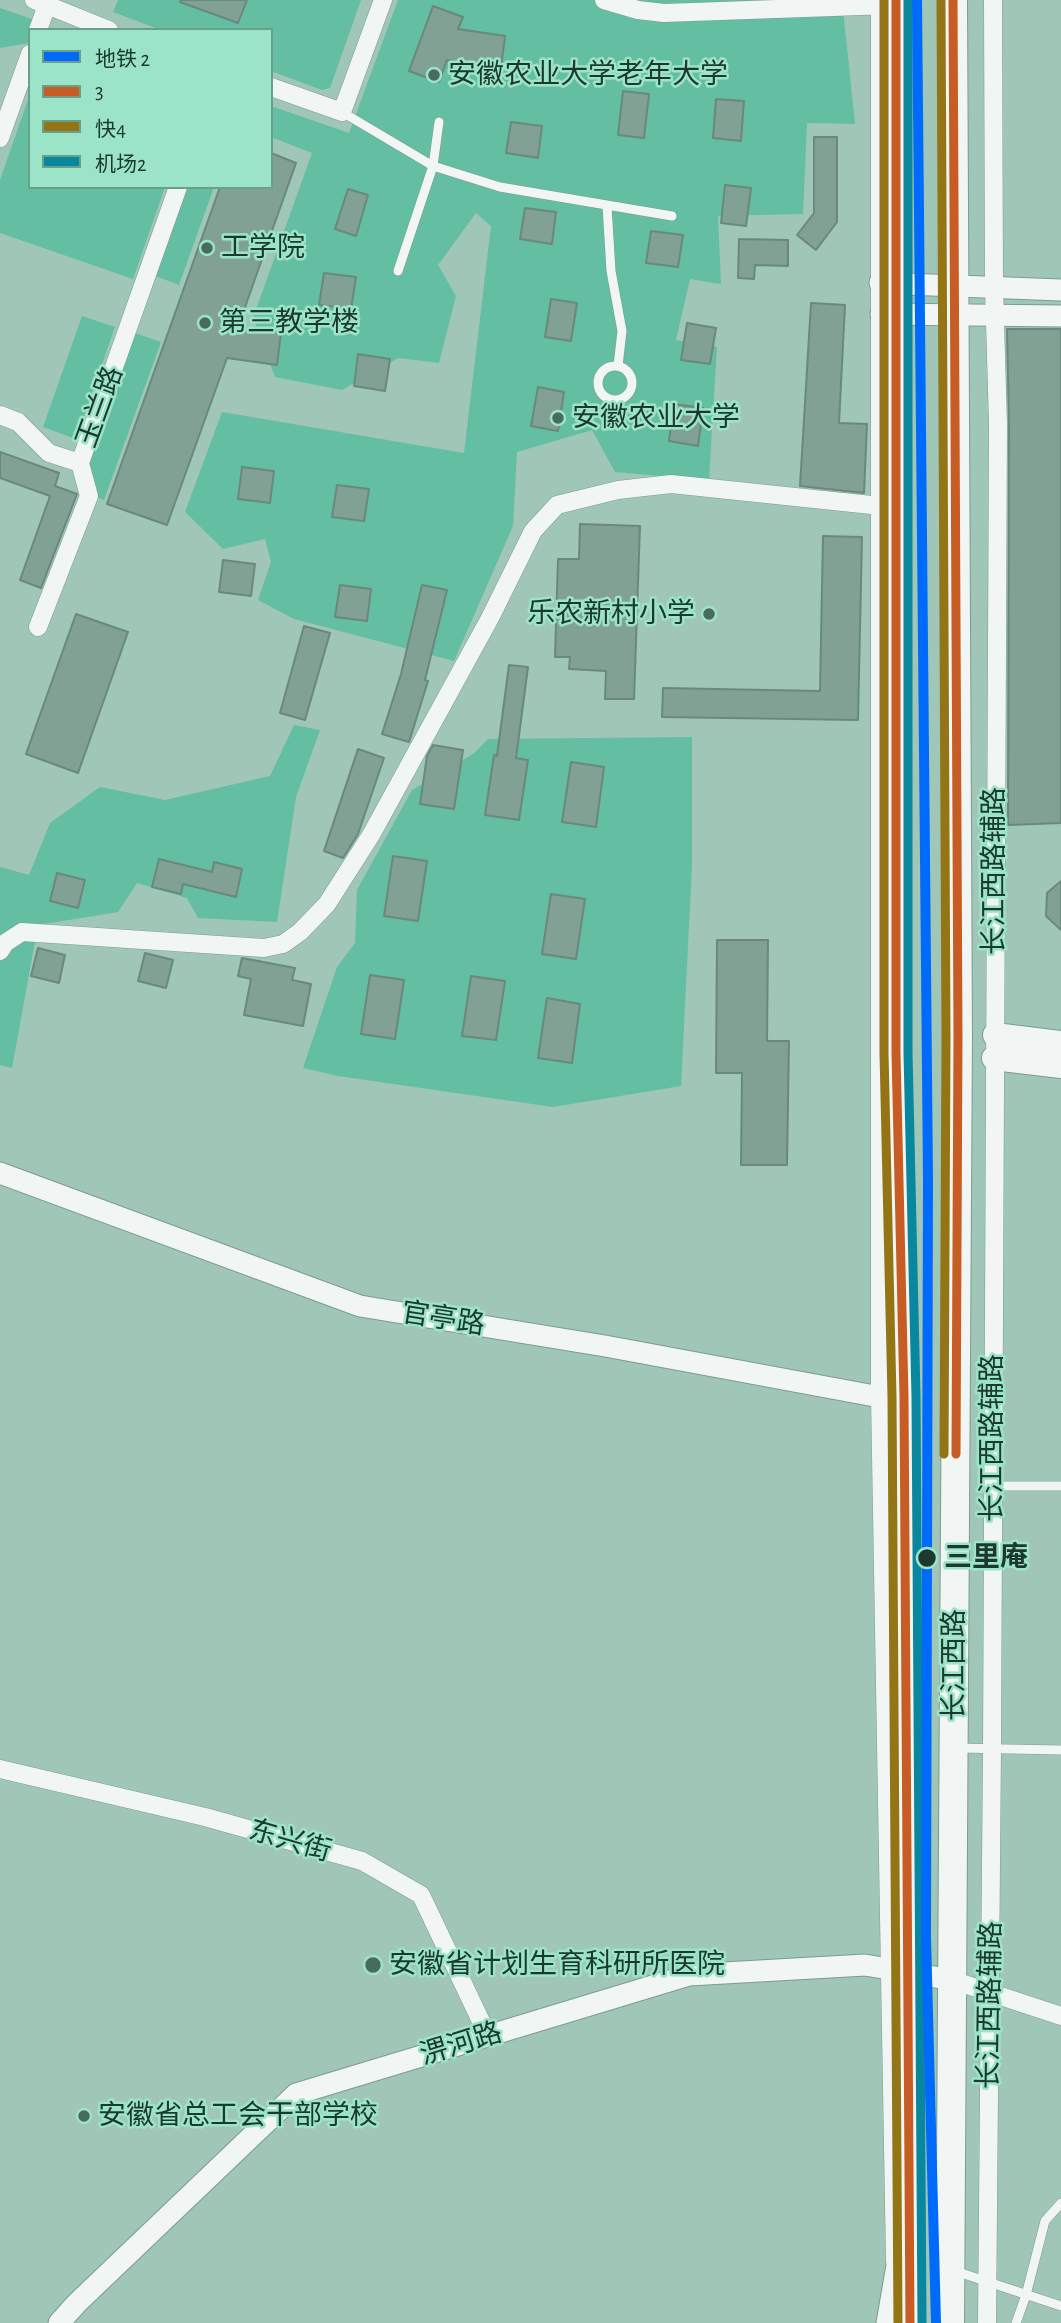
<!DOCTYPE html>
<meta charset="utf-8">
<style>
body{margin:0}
#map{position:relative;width:1061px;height:2323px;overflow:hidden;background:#9fc6b7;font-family:"Alegreya Sans","Noto Sans SC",sans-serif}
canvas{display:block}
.legend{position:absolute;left:28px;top:28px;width:245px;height:161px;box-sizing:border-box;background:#9be4c8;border:2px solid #68a08a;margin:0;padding:9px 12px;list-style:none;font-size:21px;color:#1b392e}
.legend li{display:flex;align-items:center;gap:14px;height:35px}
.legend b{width:35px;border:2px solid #68a08a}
</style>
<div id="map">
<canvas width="1061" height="2323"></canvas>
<ul class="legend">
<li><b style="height:9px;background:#006bfa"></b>地铁 2</li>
<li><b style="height:9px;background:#c75c24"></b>3</li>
<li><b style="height:9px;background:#947515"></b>快4</li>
<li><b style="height:9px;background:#08879e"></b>机场2</li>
</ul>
</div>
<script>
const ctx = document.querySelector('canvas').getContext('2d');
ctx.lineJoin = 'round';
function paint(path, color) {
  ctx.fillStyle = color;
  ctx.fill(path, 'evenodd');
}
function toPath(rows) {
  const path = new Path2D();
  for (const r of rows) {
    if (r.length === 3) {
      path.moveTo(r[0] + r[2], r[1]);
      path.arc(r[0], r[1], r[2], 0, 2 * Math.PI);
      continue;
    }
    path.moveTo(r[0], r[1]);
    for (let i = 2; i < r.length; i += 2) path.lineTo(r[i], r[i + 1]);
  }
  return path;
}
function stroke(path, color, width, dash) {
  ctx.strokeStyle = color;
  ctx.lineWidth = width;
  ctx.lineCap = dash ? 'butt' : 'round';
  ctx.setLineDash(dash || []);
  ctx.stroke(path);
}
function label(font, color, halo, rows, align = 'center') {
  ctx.font = font + ' "Alegreya Sans","Noto Sans SC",sans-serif';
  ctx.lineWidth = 5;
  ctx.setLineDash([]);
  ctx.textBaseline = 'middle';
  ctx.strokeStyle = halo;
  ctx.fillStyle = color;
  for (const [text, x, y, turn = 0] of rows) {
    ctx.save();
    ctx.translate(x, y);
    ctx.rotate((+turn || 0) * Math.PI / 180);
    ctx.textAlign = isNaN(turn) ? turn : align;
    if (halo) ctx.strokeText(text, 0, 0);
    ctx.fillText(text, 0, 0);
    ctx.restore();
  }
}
const green = toPath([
 [118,0,361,0,330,88,322,90,271,71,271,30,161,30,113,12],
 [398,0,842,0,855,124,807,123,803,214,718,216,721,284,690,279,676,340,717,347,709,480,615,472,592,430,517,452,513,526,454,661,294,619,258,600,271,562,265,539,223,549,185,512,222,412,464,453,491,226,476,213,438,265,456,296,439,363,398,358,342,390,275,377,253,318,312,153,271,137,271,106,349,133],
 [0,8,38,21,30,30,29,43,0,48],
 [30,94,30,187,165,187,133,279,0,233,0,180],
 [184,187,214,187,179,285,153,275],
 [82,316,115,327,76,439,43,427],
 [135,333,161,342,104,500,94,496,87,465],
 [294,725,320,730,296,797,277,922,198,918,187,898,137,883,118,912,38,925,12,1068,0,1065,0,867,29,875,50,823,100,787,165,800,270,776],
 [692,737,692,865,681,1086,553,1107,338,1076,303,1068,337,967,355,943,357,890,412,790,473,754,488,739]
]);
const building = toPath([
 [181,0,247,0,238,23,180,2,181,0],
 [433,6,463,17,458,29,505,36,501,68,447,60,439,82,409,71,433,6],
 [623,91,649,94,644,138,618,135,623,91],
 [716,99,744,101,741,141,713,138,716,99],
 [511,122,542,126,538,158,506,153,511,122],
 [814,137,837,137,837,222,816,250,797,235,814,213,814,137],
 [271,153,296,163,238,327,281,333,277,365,227,358,167,525,107,504,220,187,271,187,271,153],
 [725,185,751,188,746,226,721,223,725,185],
 [348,189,368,195,356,236,335,229,348,189],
 [525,208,556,212,552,244,520,239,525,208],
 [651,231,683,235,678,267,646,263,651,231],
 [739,239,788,240,788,266,755,265,754,279,738,278,739,239],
 [324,273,356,277,351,309,319,305,324,273],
 [551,299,577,303,571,341,545,337,551,299],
 [811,303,845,305,839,423,867,424,864,493,800,486,811,303],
 [687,323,716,328,710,364,681,360,687,323],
 [1007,329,1061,329,1061,823,1008,825,1009,424,1007,329],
 [358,354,390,359,385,391,354,386,358,354],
 [538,387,564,392,558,431,531,426,538,387],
 [674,404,703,408,698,446,669,441,674,404],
 [0,452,59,473,55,486,77,494,41,588,20,580,50,496,0,478,0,452],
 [242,467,274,471,270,503,238,499,242,467],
 [337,485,369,489,364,521,332,517,337,485],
 [580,524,640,526,634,699,605,699,606,671,569,669,570,657,555,657,558,559,579,559,580,524],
 [823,536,862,537,858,720,662,717,663,688,820,691,823,536],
 [223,560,255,564,251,596,219,592,223,560],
 [340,585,371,589,367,621,335,617,340,585],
 [422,585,447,590,425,680,428,681,409,742,382,734,401,674,422,585],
 [76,614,128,632,78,773,26,754,76,614],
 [304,626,330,633,305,720,280,713,304,626],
 [509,665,528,667,516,758,528,760,519,820,485,815,494,755,497,756,509,665],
 [433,745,463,750,454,809,420,804,427,756,433,745],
 [358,749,384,758,358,834,343,858,324,851,358,749],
 [571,762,604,767,596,827,562,822,571,762],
 [393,856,427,861,418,921,384,916,393,856],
 [159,859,212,872,214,862,242,869,236,897,183,884,181,894,152,887,159,859],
 [57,873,85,880,78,908,50,901,57,873],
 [1061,881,1061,930,1046,916,1047,893,1061,881],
 [551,894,585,899,576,959,542,954,551,894],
 [717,940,768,940,767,1041,789,1041,787,1165,741,1165,742,1073,716,1073,717,940],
 [38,948,65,955,59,983,31,976,38,948],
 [145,953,173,960,166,988,138,981,145,953],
 [242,958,295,968,292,980,311,984,303,1026,244,1015,251,979,238,976,242,958],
 [370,975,404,980,395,1039,361,1034,370,975],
 [471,976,505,981,496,1040,462,1036,471,976],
 [547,998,580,1004,572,1063,538,1058,547,998]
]);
const service = toPath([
 [342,112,433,166,500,187,672,216],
 [607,206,611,271,622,331,618,366],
 [398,271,433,166,439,122],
 [615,383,17],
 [993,1486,1061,1486],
 [957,1748,1061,1750],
 [955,2271,1061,2306],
 [1016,2323,1026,2295,1045,2221,1061,2203]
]);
const minor = toPath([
 [34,0,109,30],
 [604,0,638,10,664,13,889,5],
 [880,0,880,1397,895,2261],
 [38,30,47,5],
 [271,87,342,112,383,0],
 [0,138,30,54],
 [0,415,18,422,49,453,80,463],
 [38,627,89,496,80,463,178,187],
 [0,951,5,943,22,932,264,948,283,944,300,932,327,904,371,835,490,618,533,531,557,505,618,490,671,484,881,506],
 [0,1769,205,1817,362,1861,421,1895,488,2036],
 [952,1980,1061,2016],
 [987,2323,992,1749,998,424,994,288,993,0]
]);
const tertiary = toPath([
 [880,283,1061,290],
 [881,314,1061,316],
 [0,1173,360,1306,605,1346,880,1397,904,1397],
 [59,2323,77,2303,296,2094,689,1975,865,1965,952,1980],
 [887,2323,900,2248]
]);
const secondary = toPath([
 [995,1035,1061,1043],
 [994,1058,1061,1066]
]);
const trunk = toPath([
 [896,0,896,1053,904,1397,906,1972,910,2323],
 [950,2323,958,1036,953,0]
]);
const bus1 = toPath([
 [896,0,896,1053,904,1397,910,2323],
 [953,0,958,1036,956,1454]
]);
const bus2 = toPath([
 [884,0,884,1053,892,1397,898,2323],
 [941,0,946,1036,944,1454]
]);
const bus3 = toPath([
 [908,0,908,1053,916,1397,922,2323]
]);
const metro1 = toPath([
 [917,0,928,1179,926,1936,936,2323]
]);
const markers = [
 [434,75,7,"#496a5e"],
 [207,248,7,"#496a5e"],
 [205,323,7,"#496a5e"],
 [558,418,7,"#496a5e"],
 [709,614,7,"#496a5e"],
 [927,1558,10,"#1b392e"],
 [373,1965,9,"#496a5e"],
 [84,2116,7,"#496a5e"]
];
const poiNames = [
 ["安徽农业大学老年大学",448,75],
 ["工学院",221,248],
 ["第三教学楼",219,323],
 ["安徽农业大学",572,418],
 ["乐农新村小学",695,614,"right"],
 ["安徽省计划生育科研所医院",389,1965],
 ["安徽省总工会干部学校",98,2116]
];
const streetNames = [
 ["玉兰路",100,407,-70],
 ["长江西路辅路",995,871,-90],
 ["官亭路",443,1319,9],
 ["长江西路辅路",993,1438,-90],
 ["长江西路",955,1665,-90],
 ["东兴街",290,1841,16],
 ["长江西路辅路",990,2005,-89],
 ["淠河路",461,2044,-17]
];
const stopNames = [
 ["三里庵",944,1558]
];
paint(green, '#64bea1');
paint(building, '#81a194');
stroke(building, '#69897d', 2);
stroke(service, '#7c9c90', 10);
stroke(minor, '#7c9c90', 19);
stroke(tertiary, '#7c9c90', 23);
stroke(secondary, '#7c9c90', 26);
stroke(trunk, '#7c9c90', 30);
stroke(service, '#f1f6f4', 9);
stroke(minor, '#f1f6f4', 18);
stroke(tertiary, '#f1f6f4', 21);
stroke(secondary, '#f1f6f4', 24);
stroke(trunk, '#f1f6f4', 28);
stroke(bus1, '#c75c24', 9);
stroke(bus2, '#947515', 9);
stroke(bus3, '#08879e', 9);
stroke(metro1, '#006bfa', 10);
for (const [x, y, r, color] of markers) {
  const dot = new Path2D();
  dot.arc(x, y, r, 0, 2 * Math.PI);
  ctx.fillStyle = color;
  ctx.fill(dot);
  stroke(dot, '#9be4c8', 2.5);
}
label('28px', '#1b392e', '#9be4c8', poiNames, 'left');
label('28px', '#1b392e', '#9be4c8', streetNames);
label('bold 28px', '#1b392e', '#9be4c8', stopNames, 'left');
</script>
